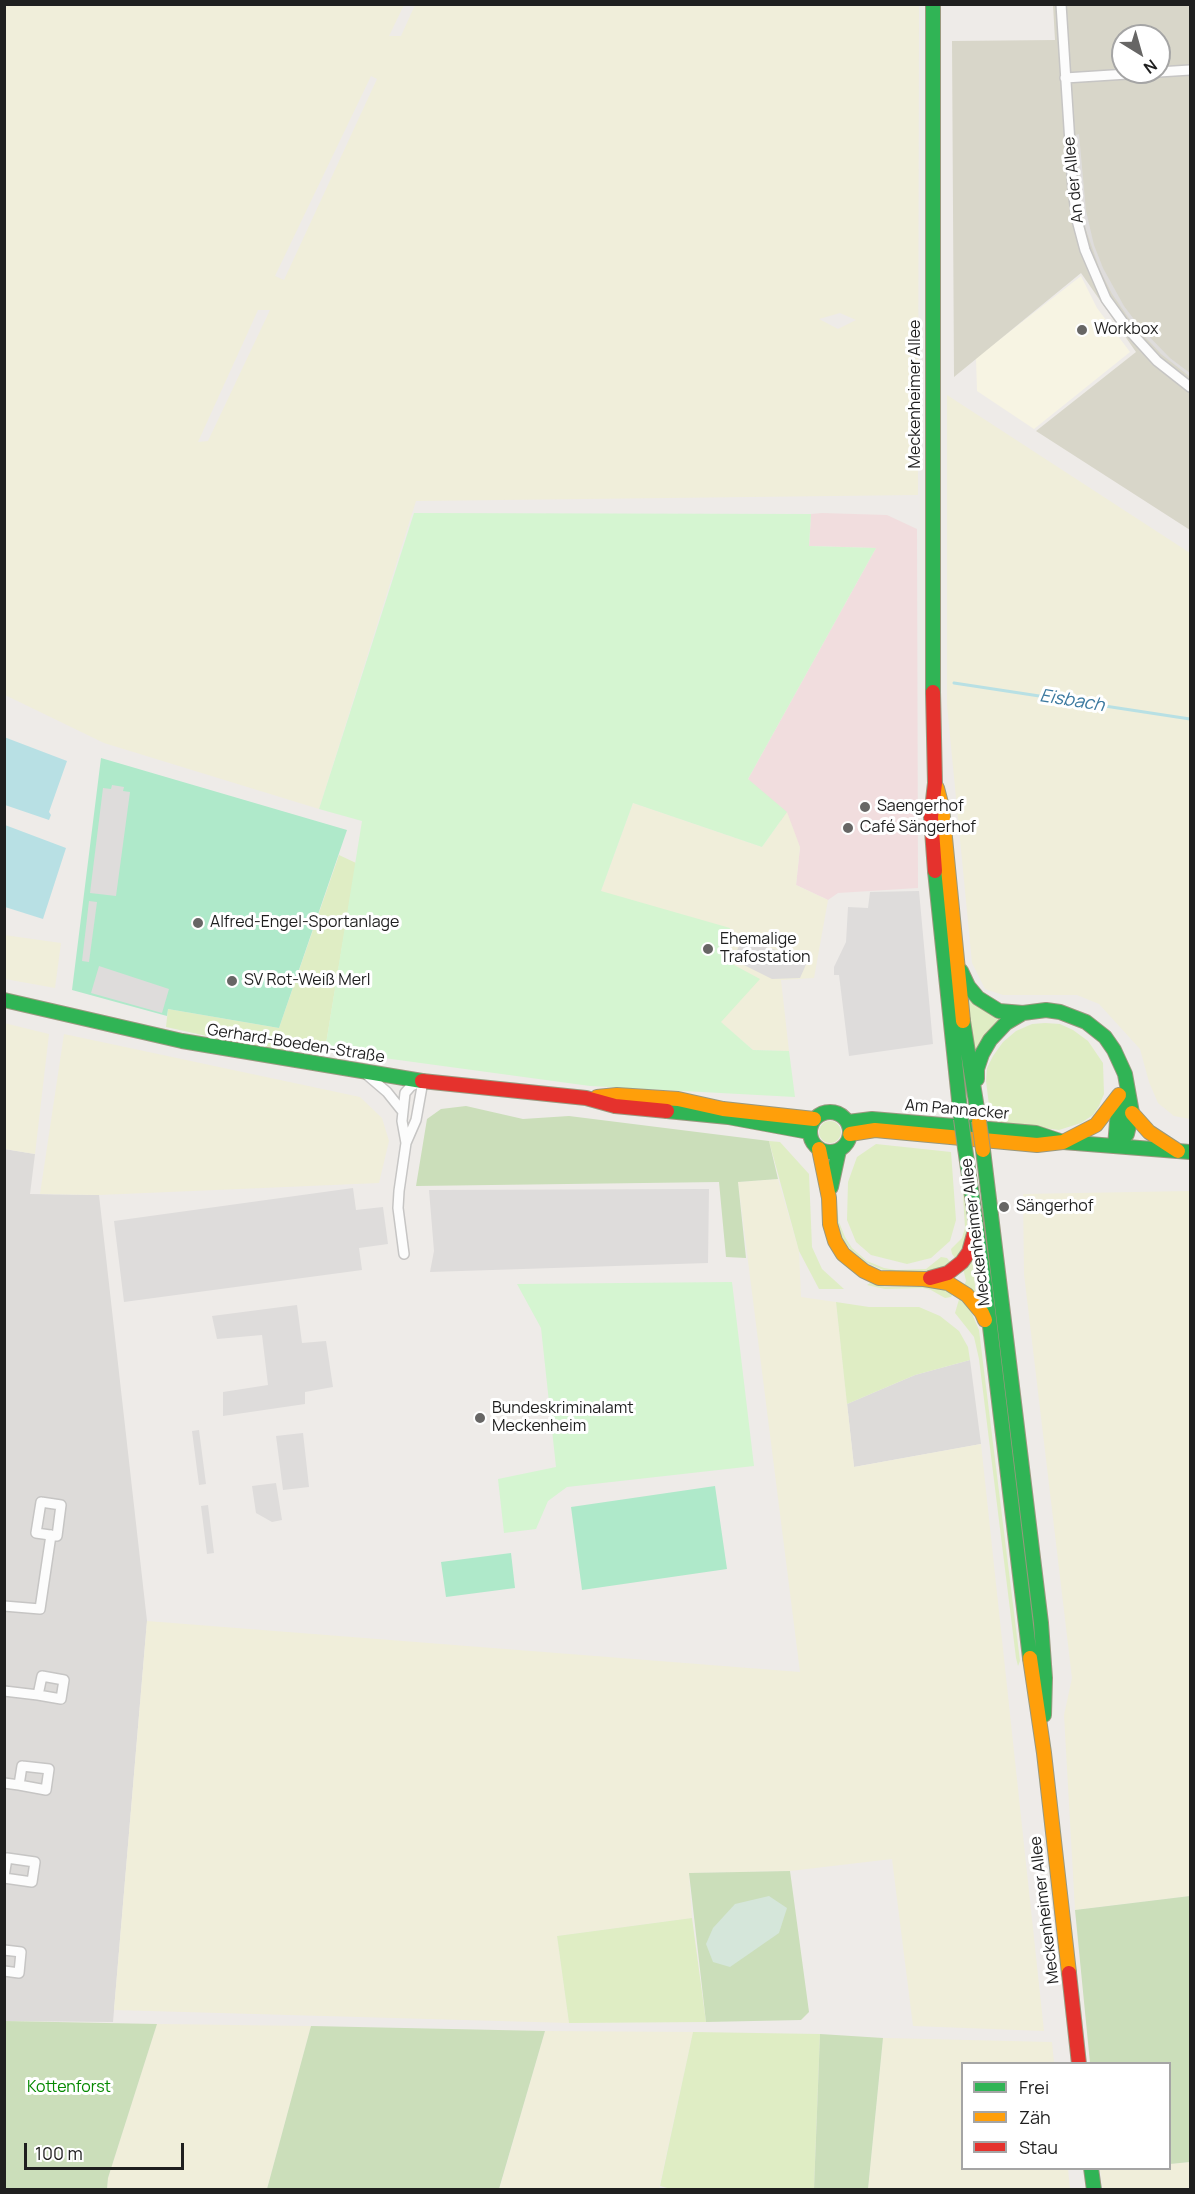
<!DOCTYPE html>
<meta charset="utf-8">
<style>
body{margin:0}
#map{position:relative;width:1195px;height:2194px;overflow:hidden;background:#eeebe8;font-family:Manrope,sans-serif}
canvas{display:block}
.frame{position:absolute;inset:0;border:6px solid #1f1f1f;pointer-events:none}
.legend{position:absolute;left:961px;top:2062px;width:210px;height:108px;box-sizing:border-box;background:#fff;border:2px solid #a5a5a5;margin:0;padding:8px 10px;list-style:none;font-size:18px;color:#1f1f1f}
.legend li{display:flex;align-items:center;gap:12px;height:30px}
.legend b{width:30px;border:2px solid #a5a5a5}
.north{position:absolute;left:1111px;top:24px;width:60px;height:60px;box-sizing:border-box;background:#fff;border:2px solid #a5a5a5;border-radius:50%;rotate:143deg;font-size:16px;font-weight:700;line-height:24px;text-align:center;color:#1f1f1f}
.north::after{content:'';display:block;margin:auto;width:21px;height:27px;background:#676665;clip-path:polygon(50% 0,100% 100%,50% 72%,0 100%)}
.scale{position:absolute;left:24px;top:2143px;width:160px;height:27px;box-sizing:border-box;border:3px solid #1f1f1f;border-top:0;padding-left:8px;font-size:18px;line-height:21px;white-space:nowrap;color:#1f1f1f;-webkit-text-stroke:4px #fff;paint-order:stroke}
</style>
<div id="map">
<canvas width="1195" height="2194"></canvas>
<div class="frame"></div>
<ul class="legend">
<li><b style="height:8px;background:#30b455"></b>Frei</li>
<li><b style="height:8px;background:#ff9f0a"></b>Zäh</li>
<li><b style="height:8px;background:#e5322d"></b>Stau</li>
</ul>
<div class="north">N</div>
<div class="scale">100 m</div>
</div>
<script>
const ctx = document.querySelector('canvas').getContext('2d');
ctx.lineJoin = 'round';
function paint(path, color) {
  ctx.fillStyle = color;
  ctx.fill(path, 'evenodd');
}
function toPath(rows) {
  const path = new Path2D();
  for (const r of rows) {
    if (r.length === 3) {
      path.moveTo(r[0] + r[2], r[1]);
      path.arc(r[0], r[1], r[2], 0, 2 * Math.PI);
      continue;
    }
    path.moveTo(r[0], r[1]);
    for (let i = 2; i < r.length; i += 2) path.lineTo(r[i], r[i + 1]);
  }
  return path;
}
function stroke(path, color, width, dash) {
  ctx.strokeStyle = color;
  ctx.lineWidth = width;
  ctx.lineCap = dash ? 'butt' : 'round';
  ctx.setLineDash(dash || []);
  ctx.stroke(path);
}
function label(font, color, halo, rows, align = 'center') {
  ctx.font = font + ' Manrope,sans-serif';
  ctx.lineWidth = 6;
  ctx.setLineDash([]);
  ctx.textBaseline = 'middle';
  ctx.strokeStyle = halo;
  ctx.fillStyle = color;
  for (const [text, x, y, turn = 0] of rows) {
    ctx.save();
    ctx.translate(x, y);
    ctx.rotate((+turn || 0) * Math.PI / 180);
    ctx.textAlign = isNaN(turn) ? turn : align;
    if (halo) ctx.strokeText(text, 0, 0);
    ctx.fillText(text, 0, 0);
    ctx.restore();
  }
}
const residential = toPath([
 [4,1149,35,1154,30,1194,99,1195,147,1621,113,2022,5,2021],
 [970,1360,981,1444,854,1467,847,1404,915,1375]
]);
const commercial = toPath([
 [822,513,887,515,917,529,918,888,838,893,828,900,796,885,800,847,748,779,876,548,809,546,811,514]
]);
const education = toPath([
 [1081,276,1097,308,1130,352,1034,429,977,391,976,358]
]);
const construction = toPath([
 [1053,5,1190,5,1190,530,1036,431,1136,352,1081,273,954,377,952,41,1055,40],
 [1123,36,1159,36,1159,72,1123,72]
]);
const farmland = toPath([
 [4,5,404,5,389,36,401,36,415,5,919,5,918,495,416,501,319,809,104,743,5,695],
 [371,76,377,79,284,280,275,276],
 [258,310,270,310,208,441,198,442],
 [840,313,856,320,838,329,819,319],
 [947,395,1190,553,1190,1119,1174,1116,1158,1103,1149,1082,1140,1049,1099,1004,1077,995,1003,995,985,989,972,963,947,705],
 [633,803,762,847,787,812,800,847,796,885,828,900,814,978,781,980,789,1051,753,1050,720,1022,601,891],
 [4,935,61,943,55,988,5,979],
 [4,1023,49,1034,35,1154,5,1149],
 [64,1034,360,1097,382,1118,389,1141,379,1183,99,1195,40,1194],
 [778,1179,799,1251,801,1297,836,1302,854,1467,981,1444,1044,2031,913,2026,892,1859,790,1871,689,1873,692,1918,557,1936,569,2023,114,2010,147,1621,800,1672,738,1182],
 [1190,1191,1190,1896,1075,1910,1064,1715,1072,1678,1024,1274,1023,1194],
 [157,2024,311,2026,267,2189,107,2190,108,2178],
 [545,2031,693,2032,659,2189,499,2190],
 [883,2038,1052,2042,1054,2063,962,2064,962,2168,1068,2169,1070,2189,868,2189],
 [1190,2162,1190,2189,1103,2189,1100,2170,1170,2168,1170,2164]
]);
const grass = toPath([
 [339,855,356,863,325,1050,271,1050,166,1027,168,1009,279,1028],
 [967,994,1005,1017,975,1055],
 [1045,1023,1060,1024,1073,1030,1088,1041,1103,1063,1104,1094,1099,1106,1093,1115,1081,1123,1059,1130,991,1121,986,1081,987,1068,993,1056,1003,1042,1016,1031,1032,1024],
 [830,1132,11],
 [769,1141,780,1142,809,1174,812,1247,822,1269,844,1289,819,1289,799,1251],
 [876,1144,951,1152,956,1220,950,1241,931,1258,907,1264,871,1255,856,1242,847,1220,848,1182,857,1157],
 [962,1178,967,1220,967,1233,963,1247,956,1259,952,1254,951,1249,962,1238,965,1228],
 [836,1206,837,1206,839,1222,845,1237,852,1248,867,1261,884,1268,896,1270,926,1269,941,1257,947,1258,952,1264,940,1270,927,1272,896,1272,883,1270,867,1263,851,1250,842,1238,837,1222],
 [972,1258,976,1295,964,1285,966,1281,963,1268],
 [870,1283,885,1287,940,1287,954,1292,951,1297,945,1298,931,1290,923,1288,885,1289,867,1285],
 [960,1296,967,1302,979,1330,1020,1661,1018,1666,1016,1658,979,1359,974,1337,955,1313],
 [836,1302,869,1307,919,1307,940,1316,959,1331,968,1347,970,1360,915,1375,847,1404],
 [692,1918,706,2022,569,2023,557,1936],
 [693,2032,820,2034,814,2189,675,2190,660,2186]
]);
const forest = toPath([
 [466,1106,523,1119,569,1116,769,1141,778,1179,738,1182,746,1258,726,1257,719,1182,416,1186,427,1119,441,1109],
 [790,1871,809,2012,801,2020,706,2022,689,1873],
 [1190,1896,1190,2162,1170,2164,1170,2064,1090,2063,1075,1910],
 [5,2021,157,2024,108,2178,107,2189,5,2189],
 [311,2026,545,2031,499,2189,267,2189],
 [820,2034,883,2038,868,2189,814,2189]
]);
const wetland = toPath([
 [769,1896,787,1908,779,1933,730,1967,713,1962,706,1944,713,1928,735,1904]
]);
const park = toPath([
 [414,513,811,514,809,546,876,548,748,779,787,812,762,847,633,803,601,891,730,928,723,959,760,979,721,1022,753,1050,789,1051,795,1097,590,1086,325,1050,362,821,319,809],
 [732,1282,754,1466,567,1487,548,1501,536,1529,504,1533,498,1479,556,1467,541,1328,517,1284]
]);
const pitch = toPath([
 [101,758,347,830,279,1028,168,1009,167,1016,72,990],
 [715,1486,727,1569,582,1590,571,1507],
 [511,1553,515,1588,446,1597,441,1562]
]);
const parking = toPath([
 [1079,134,1086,211,1094,245,1103,268,1124,306,1139,326,1170,358,1190,373,1190,377,1161,354,1132,323,1112,294,1100,270,1086,230,1081,205,1076,135],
 [112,785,124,787,123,791,130,792,116,896,90,893,103,788,111,789],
 [919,891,933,1044,849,1056,839,975,834,975,834,967,846,942,848,907,868,908,870,892],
 [89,901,97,902,89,962,82,961],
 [741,939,808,960,800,978,772,979,734,960],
 [99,966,169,989,162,1013,91,993],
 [353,1188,356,1210,383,1207,388,1244,359,1248,362,1270,124,1302,114,1221],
 [709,1189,708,1263,430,1272,434,1251,429,1190],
 [297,1305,302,1343,326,1341,333,1387,305,1392,305,1404,223,1416,223,1392,268,1385,262,1335,217,1339,212,1316],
 [199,1430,206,1484,199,1485,192,1431],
 [303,1433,309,1487,283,1490,276,1436],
 [276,1483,282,1520,272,1522,256,1513,252,1486],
 [208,1505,214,1553,207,1554,201,1506]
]);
const water = toPath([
 [4,737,67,761,49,812,51,815,49,820,5,805],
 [5,825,66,848,43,919,5,907]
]);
const stream = toPath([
 [954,683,1190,719]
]);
const street = toPath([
 [1061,4,1073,190,1077,220,1085,250,1106,299,1127,328,1157,361,1190,387],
 [1065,78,1190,70],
 [366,1074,387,1092,403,1112],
 [404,1254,398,1208,399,1191,406,1143,416,1120,423,1081,411,1086,405,1093,402,1121,406,1143],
 [41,1502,61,1505,57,1536,36,1533,41,1502],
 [4,1606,40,1609,51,1535],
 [42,1676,64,1680,61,1699,38,1695,42,1676],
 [4,1691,38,1695],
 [22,1766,49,1769,46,1790,19,1785,22,1766],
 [4,1783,19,1785],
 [4,1877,7,1858,35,1862,32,1882,4,1878],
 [4,1950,21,1952,19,1973,4,1971]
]);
const fast = toPath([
 [933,4,933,692],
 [935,871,961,1119],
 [961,971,968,986,978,998,999,1011,1023,1013,1046,1010,1060,1012,1086,1022,1105,1037,1114,1050,1125,1074,1132,1113,1127,1134,1115,1146],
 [4,1000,182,1041,422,1081],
 [963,1021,979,1121],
 [977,1079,977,1069,982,1054,990,1040,1006,1023,1023,1013],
 [667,1111,728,1117,809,1132],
 [830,1132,20],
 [848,1122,872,1119,1036,1133,1063,1142,1190,1152],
 [1115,1146,1119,1098],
 [965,1148,985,1285,1030,1658],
 [983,1150,1041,1623,1045,1678,1044,1715],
 [831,1187,839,1150],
 [1091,2168,1094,2190]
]);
const slow = toPath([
 [937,788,942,807,963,1021],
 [597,1097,617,1095,678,1099,723,1109,814,1119],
 [1132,1113,1149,1132,1178,1151],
 [850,1134,875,1130,1037,1145,1063,1142,1096,1125,1119,1095],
 [819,1149,829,1198,830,1224,835,1241,843,1254,864,1271,879,1278,924,1279,948,1283,967,1295,982,1313,985,1320],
 [1030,1658,1044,1753,1069,1973]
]);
const jam = toPath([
 [933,692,935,783,931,817,935,871],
 [422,1081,586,1098,615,1106,667,1111],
 [930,1278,948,1273,962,1262,969,1252,974,1234],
 [1069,1973,1079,2064]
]);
const fastBridge = toPath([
 [961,1119,965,1148]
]);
const slowBridge = toPath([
 [979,1121,983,1150]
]);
const markers = [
 [1082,330,6,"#676665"],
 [865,807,6,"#676665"],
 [848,828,6,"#676665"],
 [198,923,6,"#676665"],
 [708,949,6,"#676665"],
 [232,981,6,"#676665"],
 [1004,1207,6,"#676665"],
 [480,1418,6,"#676665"]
];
const streetNames = [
 ["An der Allee",1074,180,-96],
 ["Meckenheimer Allee",916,394,-90],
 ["Gerhard-Boeden-Straße",296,1044,9],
 ["Am Pannacker",957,1110,5],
 ["Meckenheimer Allee",976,1232,-97],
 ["Meckenheimer Allee",1045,1910,-97]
];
const poiNames = [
 ["Workbox",1094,330],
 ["Saengerhof",877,807],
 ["Café Sängerhof",860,828],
 ["Alfred-Engel-Sportanlage",210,923],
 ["Ehemalige",720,940],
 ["Trafostation",720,958],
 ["SV Rot-Weiß Merl",244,981],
 ["Sängerhof",1016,1207],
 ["Bundeskriminalamt",492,1409],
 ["Meckenheim",492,1427]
];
const parkNames = [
 ["Kottenforst",69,2088]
];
const waterNames = [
 ["Eisbach",1072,701,9]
];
paint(residential, '#dddbd9');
paint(commercial, '#f1ddde');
paint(education, '#f7f4e3');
paint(construction, '#d8d6c9');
paint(farmland, '#f0eeda');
paint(grass, '#dfedc4');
paint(forest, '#cbdeba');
paint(wetland, '#d5e6da');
paint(park, '#d5f5d1');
paint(pitch, '#afe9ca');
paint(parking, '#dedcdb');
paint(water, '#b8e0e4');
stroke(stream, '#b8e0e4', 3);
stroke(street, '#c6c5c4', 12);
stroke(fast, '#99987e', 16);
stroke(slow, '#99987e', 16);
stroke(jam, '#99987e', 16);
stroke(street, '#fcfcfc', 9);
stroke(fast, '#30b455', 14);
stroke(slow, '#ff9f0a', 14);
stroke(jam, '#e5322d', 14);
stroke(fastBridge, '#99987e', 16, []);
stroke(slowBridge, '#99987e', 16, []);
stroke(fastBridge, '#30b455', 14);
stroke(slowBridge, '#ff9f0a', 14);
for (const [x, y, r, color] of markers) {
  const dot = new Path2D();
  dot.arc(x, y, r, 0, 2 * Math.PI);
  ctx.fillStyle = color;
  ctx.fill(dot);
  stroke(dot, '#fff', 2);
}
label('16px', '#1f1f1f', '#fff', streetNames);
label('16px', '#1f1f1f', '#fff', poiNames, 'left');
label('16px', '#058901', '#fff', parkNames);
label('italic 18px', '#3b799f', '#fff', waterNames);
</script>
